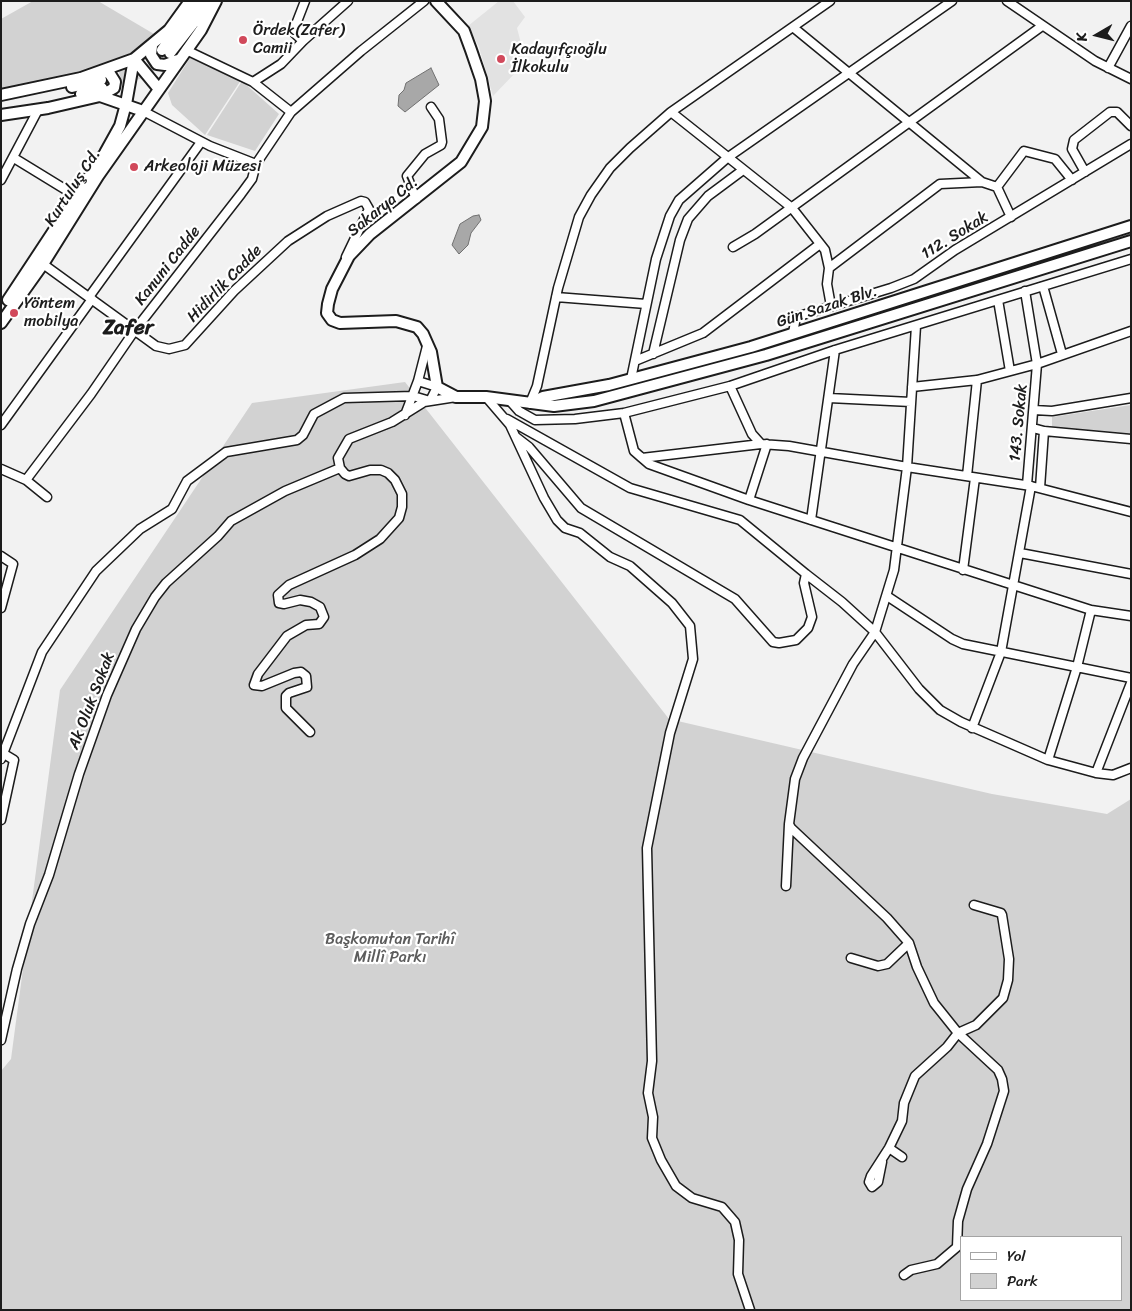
<!DOCTYPE html>
<meta charset="utf-8">
<style>
body{margin:0}
#map{position:relative;width:1132px;height:1311px;overflow:hidden;background:#f2f2f2;font-family:Sriracha,sans-serif}
canvas{display:block}
.frame{position:absolute;inset:0;border:2px solid #1c1c1c;pointer-events:none}
.legend{position:absolute;left:960px;top:1236px;width:162px;height:65px;box-sizing:border-box;background:#fff;border:1px solid #a4a4a4;margin:0;padding:6px 9px;list-style:none;font-size:15px;color:#1c1c1c}
.legend li{display:flex;align-items:center;gap:10px;height:25px}
.legend b{width:25px;border:1px solid #a4a4a4}
.north{position:absolute;left:1072px;top:10px;width:50px;height:50px;-webkit-text-stroke:4px #fff;paint-order:stroke;rotate:262deg;font-size:14px;font-weight:700;line-height:20px;text-align:center;color:#1c1c1c}
.north::after{content:'';display:block;margin:auto;width:18px;height:22px;background:#1c1c1c;clip-path:polygon(50% 0,100% 100%,50% 72%,0 100%)}
</style>
<div id="map">
<canvas width="1132" height="1311"></canvas>
<div class="frame"></div>
<ul class="legend">
<li><b style="height:6px;background:#fff"></b>Yol</li>
<li><b style="height:14px;background:#d2d2d2"></b>Park</li>
</ul>
<div class="north">K</div>
</div>
<script>
const ctx = document.querySelector('canvas').getContext('2d');
ctx.lineJoin = 'round';
function paint(path, color) {
  ctx.fillStyle = color;
  ctx.fill(path, 'evenodd');
}
function toPath(rows) {
  const path = new Path2D();
  for (const r of rows) {
    path.moveTo(r[0], r[1]);
    for (let i = 2; i < r.length; i += 2) path.lineTo(r[i], r[i + 1]);
  }
  return path;
}
function stroke(path, color, width, dash) {
  ctx.strokeStyle = color;
  ctx.lineWidth = width;
  ctx.lineCap = dash ? 'butt' : 'round';
  ctx.setLineDash(dash || []);
  ctx.stroke(path);
}
function label(font, color, halo, rows, align = 'center') {
  ctx.font = font + ' Sriracha,sans-serif';
  ctx.lineWidth = 4.5;
  ctx.setLineDash([]);
  ctx.textBaseline = 'middle';
  ctx.strokeStyle = halo;
  ctx.fillStyle = color;
  for (const [text, x, y, turn = 0] of rows) {
    ctx.save();
    ctx.translate(x, y);
    ctx.rotate((+turn || 0) * Math.PI / 180);
    ctx.textAlign = isNaN(turn) ? turn : align;
    if (halo) ctx.strokeText(text, 0, 0);
    ctx.fillText(text, 0, 0);
    ctx.restore();
  }
}
const built = toPath([
 [499,1,513,1,525,17,517,28,522,47,517,71,493,96,479,47,468,26]
]);
const green = toPath([
 [33,1,98,1,154,34,129,54,86,72,1,93,1,19],
 [190,58,241,80,205,135,172,105,168,93],
 [242,81,279,114,255,151,207,135],
 [405,382,669,719,992,794,1107,814,1131,799,1131,1310,1,1310,1,1071,11,1059,60,690,252,403],
 [961,1237,1121,1237,1121,1300,961,1300],
 [1131,405,1131,435,1052,429,1052,417]
]);
const water = toPath([
 [431,68,439,85,405,112,398,106,399,95,404,90,406,83,431,68],
 [479,215,481,220,471,233,468,245,459,254,452,245,460,224,473,216,479,215]
]);
const majorTunnel = toPath([
 [105,78,130,70,159,52],
 [107,86,146,71,170,53]
]);
const minor = toPath([
 [1007,1,1095,61,1131,79],
 [794,28,982,182],
 [303,41,293,32,305,1],
 [186,50,253,82,291,112],
 [1108,68,1131,26],
 [253,82,281,64,303,41,348,1],
 [143,111,210,146,256,164],
 [671,112,792,208,825,250,829,268],
 [14,158,76,196],
 [1085,172,1072,149,1074,140,1110,112,1117,112,1131,126],
 [1,180,38,110],
 [997,187,1024,151,1055,159,1072,180],
 [416,199,407,176,425,154,441,145,442,142,439,119,431,107],
 [733,247,755,234,1042,26],
 [43,264,156,346,169,349,185,345,234,291,288,241,327,216,361,201,365,202,369,209,346,257],
 [1043,286,1062,354],
 [1025,291,1037,364,1027,485],
 [89,297,201,142],
 [556,297,646,304],
 [998,300,1010,371],
 [831,306,827,284,829,268,940,184,982,182,997,187,1011,217],
 [916,326,907,467,897,546,894,570,875,632,919,689,940,710,961,722,1048,760,1096,773,1113,775,1131,768],
 [793,333,796,317,891,288,914,279,955,250,1131,144],
 [653,354,680,240,688,219,708,196,743,170],
 [635,361,703,333,820,244],
 [631,379,656,259,670,216,679,200,727,158,952,1],
 [730,386,752,434,761,444],
 [912,387,977,380,1037,364,1131,331],
 [486,397,510,425,544,498,557,520,565,528,580,533,610,557,630,566,672,603,690,626,693,659,670,733,647,848,652,1061,648,1093,653,1117,652,1138,661,1160,676,1186,692,1198,722,1207,735,1222,739,1240,738,1274,750,1310],
 [829,398,911,402],
 [511,402,519,411,535,420,575,419,624,413,730,386,835,350,1131,259],
 [530,403,537,386,558,288,579,217,591,195,610,168,630,148,671,112,830,1],
 [1034,410,1052,411,1131,398],
 [624,413,634,451,642,458,761,444,789,446,907,467,1031,486,1131,512],
 [405,415,418,381,427,346],
 [507,419,630,488,740,520,806,574,804,583,812,617,808,628,796,640,779,643,773,642,735,599,581,508,529,447,516,437],
 [1,425,92,299],
 [1033,428,1044,431,1131,439],
 [642,458,649,464,749,500,1091,610,1131,616],
 [1,469,26,480,47,497],
 [967,476,977,380],
 [26,480,91,394,135,330,241,194,252,179,256,164,291,112,361,51,424,1],
 [1040,488,1044,431],
 [749,500,767,444],
 [811,520,835,350],
 [1020,553,1131,574],
 [1,556,13,564,1,608],
 [963,570,975,478],
 [806,574,842,602,875,632,853,664,803,758,795,779,789,824,791,828,887,918,909,943,917,967,934,1003,958,1033,998,1070,1002,1079,1004,1091,987,1144,967,1189,958,1221,957,1247,937,1264,911,1270,904,1275],
 [887,596,952,639,963,644,1131,678],
 [972,728,1001,652,1031,486],
 [310,732,286,708,286,696,289,693,307,687,306,676,301,672,294,673,262,686,254,685,258,674,287,636,306,625,319,624,324,617,320,607,311,602,300,600,284,604,279,603,278,595,289,585,355,555,380,539,399,518,402,507,402,494,395,480,388,473,381,470,370,470,349,476,345,474,340,468,338,458,349,439,392,422,424,402,456,397],
 [1,759,42,652,96,571,140,529,172,509,187,481,226,452,297,440,303,435,314,414,344,398,413,396,430,401,437,387,418,381],
 [1048,760,1077,667,1091,610],
 [1096,773,1131,683],
 [1,820,14,760,4,754],
 [786,886,789,824],
 [851,958,878,966,887,964,909,943],
 [1,1040,17,969,30,924,49,875,79,774,107,695,136,629,155,597,166,583,218,536,231,521,285,491,340,468],
 [889,1148,902,1157],
 [882,1162,878,1182,872,1187,869,1182,871,1176,889,1148,902,1121,904,1103,915,1076,947,1047,958,1033,976,1025,1003,998,1008,980,1009,959,1002,915,1001,913,974,905]
]);
const major = toPath([
 [436,1,464,31,471,50,481,79,485,101,482,127,461,162,370,234,349,256,332,289,328,304,327,313,332,320,340,323,396,321,417,327,423,334,431,352,437,387,456,397,486,397,554,406,594,401,766,355,1131,241],
 [152,46,151,55,157,64,165,65,178,60],
 [162,50,199,1],
 [170,53,209,3],
 [134,59,158,88],
 [72,87,101,80],
 [81,94,102,88],
 [1,95,81,78,134,59,169,30,190,1],
 [100,96,114,88,115,82,110,74,104,71],
 [1,115,48,108,100,96,143,111],
 [8,300,105,153,120,126,126,104,134,59],
 [1,323,43,264,98,176,201,30,216,1],
 [530,403,543,397,609,385,751,347,1131,226]
]);
const markers = [
 [243,40,5,"#d1495b"],
 [501,59,5,"#d1495b"],
 [134,167,5,"#d1495b"],
 [14,313,5,"#d1495b"]
];
const poiNames = [
 ["Ördek(Zafer)",253,31],
 ["Camii",253,49],
 ["Kadayıfçıoğlu",511,50],
 ["İlkokulu",511,68],
 ["Arkeoloji Müzesi",144,167],
 ["Yöntem",24,304],
 ["mobilya",24,322]
];
const streetNames = [
 ["Kurtuluş Cd.",73,188,-57],
 ["Sakarya Cd.",383,207,-39],
 ["112. Sokak",955,236,-32],
 ["Kanuni Cadde",168,266,-52],
 ["Hidirlik Cadde",225,284,-46],
 ["Gün Sazak Blv.",827,307,-18],
 ["143. Sokak",1019,423,-85],
 ["Ak Oluk Sokak",92,701,-69]
];
const parkNames = [
 ["Başkomutan Tarihî",390,940],
 ["Millî Parkı",390,958]
];
const districtNames = [
 ["Zafer",128,329]
];
paint(built, '#e2e2e2');
paint(green, '#d2d2d2');
paint(water, '#a8a8a8');
stroke(water, '#707070', 1);
stroke(majorTunnel, '#d2d2d2', 10, [10, 5]);
stroke(minor, '#1c1c1c', 11);
stroke(major, '#1c1c1c', 14);
stroke(minor, '#fff', 8);
stroke(major, '#fff', 10);
for (const [x, y, r, color] of markers) {
  const dot = new Path2D();
  dot.arc(x, y, r, 0, 2 * Math.PI);
  ctx.fillStyle = color;
  ctx.fill(dot);
  stroke(dot, '#fff', 2);
}
label('16px', '#1c1c1c', '#fff', poiNames, 'left');
label('16px', '#1c1c1c', '#fff', streetNames);
label('16px', '#5c5c5c', '#fff', parkNames);
label('bold 21px', '#1c1c1c', '#fff', districtNames);
</script>
